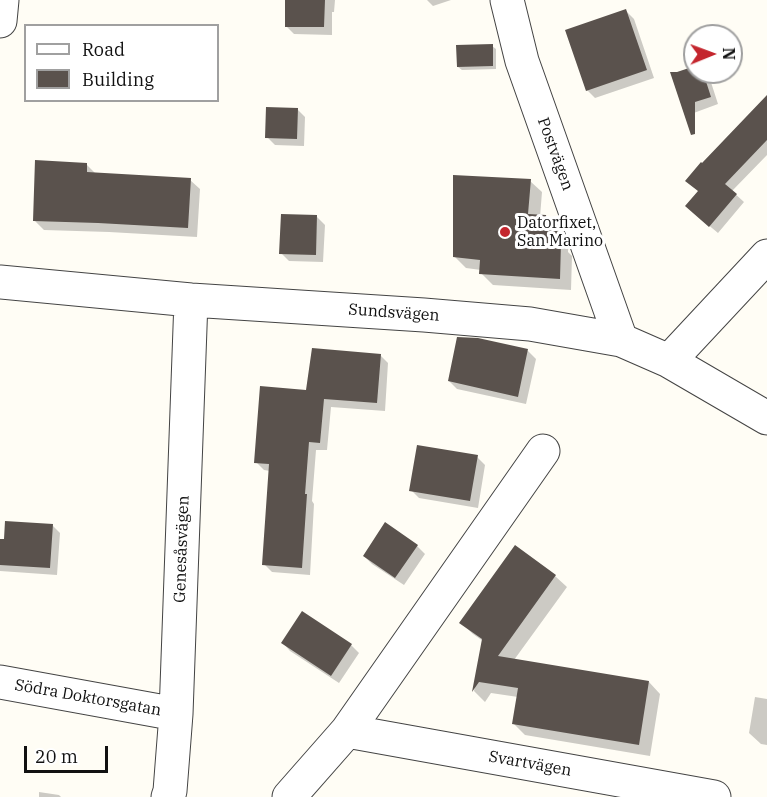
<!DOCTYPE html>
<meta charset="utf-8">
<style>
body{margin:0}
#map{position:relative;width:767px;height:797px;overflow:hidden;background:#fffdf5;font-family:"IBM Plex Serif",serif}
canvas{display:block}
.legend{position:absolute;left:24px;top:24px;width:195px;height:78px;box-sizing:border-box;background:#fff;border:2px solid #a0a0a0;margin:0;padding:8px 10px;list-style:none;font-size:18px;color:#111}
.legend li{display:flex;align-items:center;gap:12px;height:30px}
.legend b{width:30px;border:2px solid #a0a0a0}
.north{position:absolute;left:683px;top:24px;width:60px;height:60px;box-sizing:border-box;background:#fff;border:2px solid #a0a0a0;border-radius:50%;rotate:89deg;font-size:16px;font-weight:700;line-height:24px;text-align:center;color:#111}
.north::after{content:'';display:block;margin:auto;width:21px;height:27px;background:#c4262e;clip-path:polygon(50% 0,100% 100%,50% 72%,0 100%)}
.scale{position:absolute;left:24px;top:746px;width:84px;height:27px;box-sizing:border-box;border:3px solid #111;border-top:0;padding-left:8px;font-size:18px;line-height:21px;white-space:nowrap;color:#111;-webkit-text-stroke:4px #fff;paint-order:stroke}
</style>
<div id="map">
<canvas width="767" height="797"></canvas>
<ul class="legend">
<li><b style="height:8px;background:#fff"></b>Road</li>
<li><b style="height:16px;background:#5a524d"></b>Building</li>
</ul>
<div class="north">N</div>
<div class="scale">20 m</div>
</div>
<script>
const ctx = document.querySelector('canvas').getContext('2d');
ctx.lineJoin = 'round';
function paint(path, color) {
  ctx.fillStyle = color;
  ctx.fill(path, 'evenodd');
}
function toPath(rows) {
  const path = new Path2D();
  for (const r of rows) {
    path.moveTo(r[0], r[1]);
    for (let i = 2; i < r.length; i += 2) path.lineTo(r[i], r[i + 1]);
  }
  return path;
}
function stroke(path, color, width, dash) {
  ctx.strokeStyle = color;
  ctx.lineWidth = width;
  ctx.lineCap = dash ? 'butt' : 'round';
  ctx.setLineDash(dash || []);
  ctx.stroke(path);
}
function label(font, color, halo, rows, align = 'center') {
  ctx.font = font + ' "IBM Plex Serif",serif';
  ctx.lineWidth = 6;
  ctx.setLineDash([]);
  ctx.textBaseline = 'middle';
  ctx.strokeStyle = halo;
  ctx.fillStyle = color;
  for (const [text, x, y, turn = 0] of rows) {
    ctx.save();
    ctx.translate(x, y);
    ctx.rotate((+turn || 0) * Math.PI / 180);
    ctx.textAlign = isNaN(turn) ? turn : align;
    if (halo) ctx.strokeText(text, 0, 0);
    ctx.fillText(text, 0, 0);
    ctx.restore();
  }
}
const shadow = toPath([
 [287,0,335,0,334,12,332,12,332,35,294,34,286,26],
 [427,0,451,0,433,6],
 [626,11,634,19,654,78,595,98,587,90],
 [492,46,496,49,496,69,462,70,458,67],
 [695,67,695,72,706,72,708,73,718,104,691,114],
 [767,97,767,155,732,191,744,202,718,233,694,213,699,192],
 [297,109,305,117,304,146,275,145,267,137],
 [87,165,96,174,190,180,200,189,197,237,109,232,44,230,34,220],
 [530,181,542,192,540,217,545,217,551,223,557,224,569,236,568,252,572,256,571,290,493,285,481,273,481,270,466,268,454,256],
 [317,217,325,225,323,262,289,261,281,253],
 [477,340,528,351,536,359,526,404,457,389,449,381],
 [380,355,388,363,385,411,331,407,327,450,316,450,312,501,314,504,310,575,272,572,264,564,270,471,264,470,256,462,308,392],
 [477,457,485,465,478,508,419,498,411,490],
 [52,525,60,533,57,575,0,571,0,540,5,540],
 [417,546,425,554,404,585,372,564,364,556],
 [555,576,567,587,514,660,649,682,660,694,650,756,525,735,514,724,518,697,491,693,485,702,474,691,483,641,473,634,461,623],
 [283,643,351,645,359,653,339,683,290,651],
 [755,697,767,699,767,745,761,744,749,733],
 [39,792,59,795,61,797,39,797]
]);
const building = toPath([
 [285,0,325,0,324,27,285,27],
 [626,9,647,70,586,91,565,30],
 [493,44,493,66,457,67,456,45],
 [695,66,695,72,703,72,711,97,695,102,695,134,691,135,670,72,677,72],
 [767,95,767,140,725,184,737,194,709,227,685,206,698,191,685,181,701,162,702,163],
 [266,107,298,108,297,139,265,138],
 [35,160,87,163,87,172,191,178,188,228,98,223,33,221],
 [453,175,531,179,528,214,546,215,547,221,558,222,557,242,561,243,560,279,479,274,480,260,453,257],
 [281,214,317,215,316,255,279,254],
 [457,337,478,338,528,349,518,397,448,381],
 [312,348,381,354,377,403,324,399,320,443,309,442,305,494,307,494,302,568,262,565,269,464,254,463,260,386,306,390],
 [417,445,478,455,470,501,409,491],
 [5,521,53,524,50,568,0,565,0,539,4,539],
 [385,522,418,545,395,578,363,556],
 [515,545,556,575,498,656,649,681,639,745,512,724,518,688,479,682,472,692,482,639,459,623],
 [302,611,352,644,331,676,281,643]
]);
const minor = toPath([
 [507,0,522,61,621,340],
 [0,21,2,0],
 [0,282,191,300,424,315,530,324,621,340,669,361,767,418],
 [669,361,767,256],
 [543,451,347,731,714,797],
 [0,682,176,714],
 [168,797,170,791,176,714,191,300],
 [289,797,347,731]
]);
const markers = [
 [505,232,6,"#c4262e"]
];
const streetNames = [
 ["Postvägen",555,154,70],
 ["Sundsvägen",394,313,4],
 ["Genesåsvägen",182,549,-88],
 ["Södra Doktorsgatan",88,698,10],
 ["Svartvägen",530,764,10]
];
const poiNames = [
 ["Datorfixet,",517,223],
 ["San Marino",517,241]
];
paint(shadow, '#0003');
paint(building, '#5a524d');
stroke(minor, '#444', 35);
stroke(minor, '#fff', 33);
for (const [x, y, r, color] of markers) {
  const dot = new Path2D();
  dot.arc(x, y, r, 0, 2 * Math.PI);
  ctx.fillStyle = color;
  ctx.fill(dot);
  stroke(dot, '#fff', 2);
}
label('16px', '#111', '#fff', streetNames);
label('16px', '#111', '#fff', poiNames, 'left');
</script>
